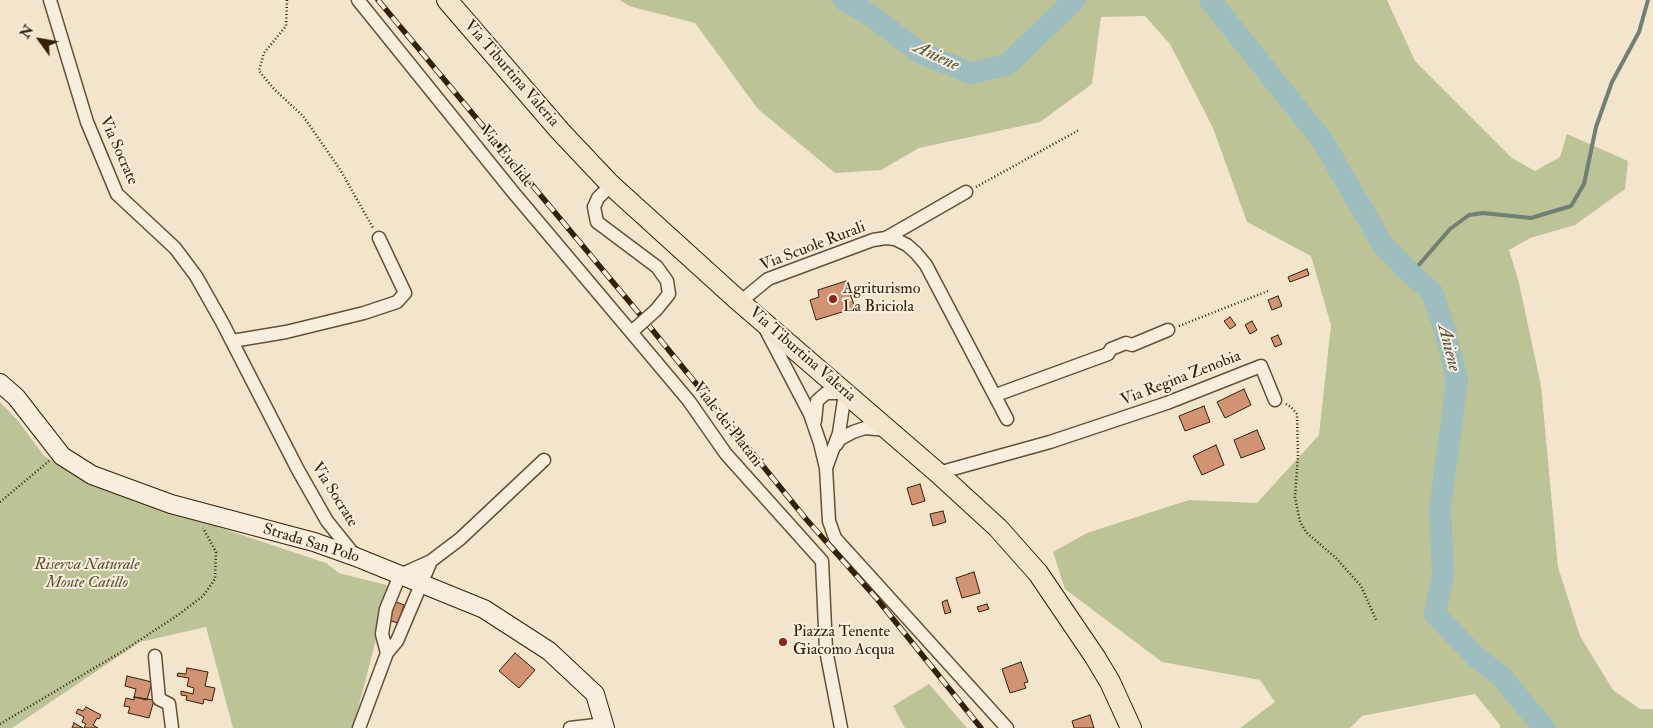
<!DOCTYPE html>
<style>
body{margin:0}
#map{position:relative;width:1653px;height:728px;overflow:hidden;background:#f2e5cc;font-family:"IM FELL Double Pica",serif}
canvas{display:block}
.north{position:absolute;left:15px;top:15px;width:50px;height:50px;-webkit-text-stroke:4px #f7eede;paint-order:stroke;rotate:302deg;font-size:14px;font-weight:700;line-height:20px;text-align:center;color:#352004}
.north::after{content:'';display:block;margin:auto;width:18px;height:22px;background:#352004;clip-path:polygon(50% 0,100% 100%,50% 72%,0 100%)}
</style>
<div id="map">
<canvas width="1653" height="728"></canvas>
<div class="north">N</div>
</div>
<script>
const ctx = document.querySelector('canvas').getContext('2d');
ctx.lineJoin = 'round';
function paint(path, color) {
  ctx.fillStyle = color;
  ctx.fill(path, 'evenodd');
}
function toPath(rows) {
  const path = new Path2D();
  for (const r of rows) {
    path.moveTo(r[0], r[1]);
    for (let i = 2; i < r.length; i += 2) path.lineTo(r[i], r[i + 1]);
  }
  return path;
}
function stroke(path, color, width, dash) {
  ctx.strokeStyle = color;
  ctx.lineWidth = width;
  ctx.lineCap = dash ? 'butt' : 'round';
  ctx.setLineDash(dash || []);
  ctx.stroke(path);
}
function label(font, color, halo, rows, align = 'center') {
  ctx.font = font + ' "IM FELL Double Pica",serif';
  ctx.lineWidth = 4;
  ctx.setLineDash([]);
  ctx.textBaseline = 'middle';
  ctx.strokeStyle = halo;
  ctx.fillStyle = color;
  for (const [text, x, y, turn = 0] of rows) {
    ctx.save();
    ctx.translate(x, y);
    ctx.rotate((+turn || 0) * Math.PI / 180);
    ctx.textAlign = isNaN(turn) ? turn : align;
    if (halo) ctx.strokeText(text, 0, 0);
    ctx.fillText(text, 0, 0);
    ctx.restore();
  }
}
const green = toPath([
 [620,0,1387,0,1415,61,1512,158,1535,171,1560,157,1567,134,1628,161,1625,189,1575,225,1530,238,1509,250,1519,283,1541,386,1558,567,1580,636,1613,690,1640,709,1653,709,1653,728,1500,728,1500,725,1475,694,1362,716,1350,728,1240,728,1275,702,1260,680,1162,662,1065,589,1053,552,1087,533,1189,500,1257,503,1319,435,1331,325,1311,256,1247,222,1213,128,1170,44,1145,16,1101,17,1092,84,1040,122,919,148,881,170,835,173,758,109,695,23,629,6],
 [0,402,19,422,44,456,110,491,326,563,339,573,390,586,353,728,233,728,206,627,140,642,12,728,0,728],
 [929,684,967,728,905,728,893,706]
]);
const stream = toPath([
 [1411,274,1450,229,1469,215,1483,213,1531,218,1571,206,1584,184,1596,127,1612,82,1639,32,1648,0]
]);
const river = toPath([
 [844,0,866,12,919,52,971,73,1007,65,1074,0],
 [1210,0,1322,140,1383,245,1411,274,1432,292,1445,331,1457,381,1440,508,1443,575,1435,614,1477,658,1501,676,1544,728]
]);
const building = toPath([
 [1307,269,1309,275,1290,282,1288,277,1307,269],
 [846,281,855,308,816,320,810,300,819,297,818,290,846,281],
 [1278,296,1282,306,1272,310,1268,300,1278,296],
 [1230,317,1236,325,1230,329,1224,321,1230,317],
 [1252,321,1257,330,1250,334,1245,325,1252,321],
 [1278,335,1282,344,1275,347,1271,338,1278,335],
 [1244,389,1251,405,1225,418,1217,402,1244,389],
 [1204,406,1210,422,1185,431,1179,416,1204,406],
 [1257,430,1265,449,1241,458,1234,440,1257,430],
 [1216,445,1224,465,1202,475,1193,456,1216,445],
 [920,484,925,501,912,505,907,488,920,484],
 [943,511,946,522,933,526,930,514,943,511],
 [974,572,980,593,962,598,956,578,974,572],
 [947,600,951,612,945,614,942,602,947,600],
 [394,601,404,605,398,623,388,620,394,601],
 [987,604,989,609,979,612,977,607,987,604],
 [515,653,535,670,519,688,499,671,515,653],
 [1021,662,1028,682,1024,683,1026,688,1010,693,1002,669,1021,662],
 [187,668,208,672,205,686,215,688,212,701,204,699,203,704,186,700,187,696,181,695,181,691,193,694,194,688,187,686,189,678,177,676,178,673,186,674,187,668],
 [127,676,152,682,147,700,134,697,136,689,125,686,127,676],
 [134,697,154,700,149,718,128,713,130,707,124,706,126,698,134,700,134,697],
 [86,707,101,715,99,719,97,718,93,725,98,728,84,728,86,724,82,722,84,717,76,713,78,709,83,711,86,707],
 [1090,715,1094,728,1074,728,1072,721,1090,715],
 [74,723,83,728,72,728,74,723]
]);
const path = toPath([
 [287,0,286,26,264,53,259,71,274,89,303,116,341,171,373,228],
 [976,187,1079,130],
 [1179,326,1268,291],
 [1286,404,1291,407,1297,414,1298,456,1295,497,1300,522,1307,533,1336,558,1361,586,1377,622],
 [0,502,49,461],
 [0,724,123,651,178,615,203,596,215,579,216,552,203,528]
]);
const street = toPath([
 [50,0,87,122,117,194,175,248,196,276,222,322,298,470,327,521,356,557],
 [358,0,513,192,631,332],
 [611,185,598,198,594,207,597,222,657,267,667,281,669,294,656,310],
 [886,238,966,192],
 [740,302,768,279,873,240,886,238,895,239,907,245,916,253,926,265,1007,419],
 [637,327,631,332,689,401,726,454,822,561,826,650,841,728],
 [766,330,810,414,820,443,826,468,829,521,835,538,1007,728],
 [232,341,286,332,364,313,397,302,405,293,379,238],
 [996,395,1108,354,1111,349,1126,343,1132,345,1168,330],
 [815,421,817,401,826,393,845,393,839,433,826,468],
 [836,445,840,439,853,432,865,428,888,430],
 [938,473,1050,442,1167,403,1261,366,1275,400],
 [387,653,382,634,386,609,400,575,431,561,460,539,544,460],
 [155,656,159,699,169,704,172,728],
 [359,728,387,653,397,641,431,561],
 [570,728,604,724]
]);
const secondary = toPath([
 [0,383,16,397,62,456,92,475,171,504,314,542,356,557,484,609,549,651,595,694,605,728]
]);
const primary = toPath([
 [447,0,560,131,611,185,740,302,938,473,998,528,1038,573,1095,657,1110,682,1131,728]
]);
const rail = toPath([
 [378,0,637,311,806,519,877,599,981,728]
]);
const streetBridge = toPath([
 [637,327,656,310]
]);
const markers = [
 [833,299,5,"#8f2418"],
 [783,642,5,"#8f2418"]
];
const streetNames = [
 ["Via Tiburtina Valeria",511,74,49],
 ["Via Socrate",118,151,66],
 ["Via Euclide",506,157,51],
 ["Via Scuole Rurali",813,247,-21],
 ["Via Tiburtina Valeria",802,355,41],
 ["Via Regina Zenobia",1181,379,-21],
 ["Viale dei Platani",727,425,52],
 ["Via Socrate",334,495,58],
 ["Strada San Polo",311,544,17]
];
const poiNames = [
 ["Agriturismo",843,290],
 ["La Briciola",843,308],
 ["Piazza Tenente",793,633],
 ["Giacomo Acqua",793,651]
];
const parkNames = [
 ["Riserva Naturale",87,566],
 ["Monte Catillo",87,584]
];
const waterNames = [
 ["Aniene",936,57,25],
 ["Aniene",1448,348,76]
];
paint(green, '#bcc497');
stroke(stream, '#737e74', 4);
stroke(river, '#9dbdbe', 22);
paint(building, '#d19373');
stroke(building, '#352004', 1);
stroke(street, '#645136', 15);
stroke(secondary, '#352004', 20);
stroke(primary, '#352004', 22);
stroke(path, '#352004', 2.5, [1, 2.5]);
stroke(street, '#f7eede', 12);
stroke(secondary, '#f7eede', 18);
stroke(primary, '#f2e5cc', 20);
stroke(rail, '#352004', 5.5);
stroke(rail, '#f7eede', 4, [11]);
stroke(streetBridge, '#645136', 15, []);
stroke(streetBridge, '#f7eede', 12);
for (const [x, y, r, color] of markers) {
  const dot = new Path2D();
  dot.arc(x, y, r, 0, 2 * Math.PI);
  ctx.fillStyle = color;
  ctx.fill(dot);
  stroke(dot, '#f7eede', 2);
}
label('16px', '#352004', '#f7eede', streetNames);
label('16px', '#352004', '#f7eede', poiNames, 'left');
label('italic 16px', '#5e5130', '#f7eede', parkNames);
label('italic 18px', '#544f3c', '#f7eede', waterNames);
</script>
